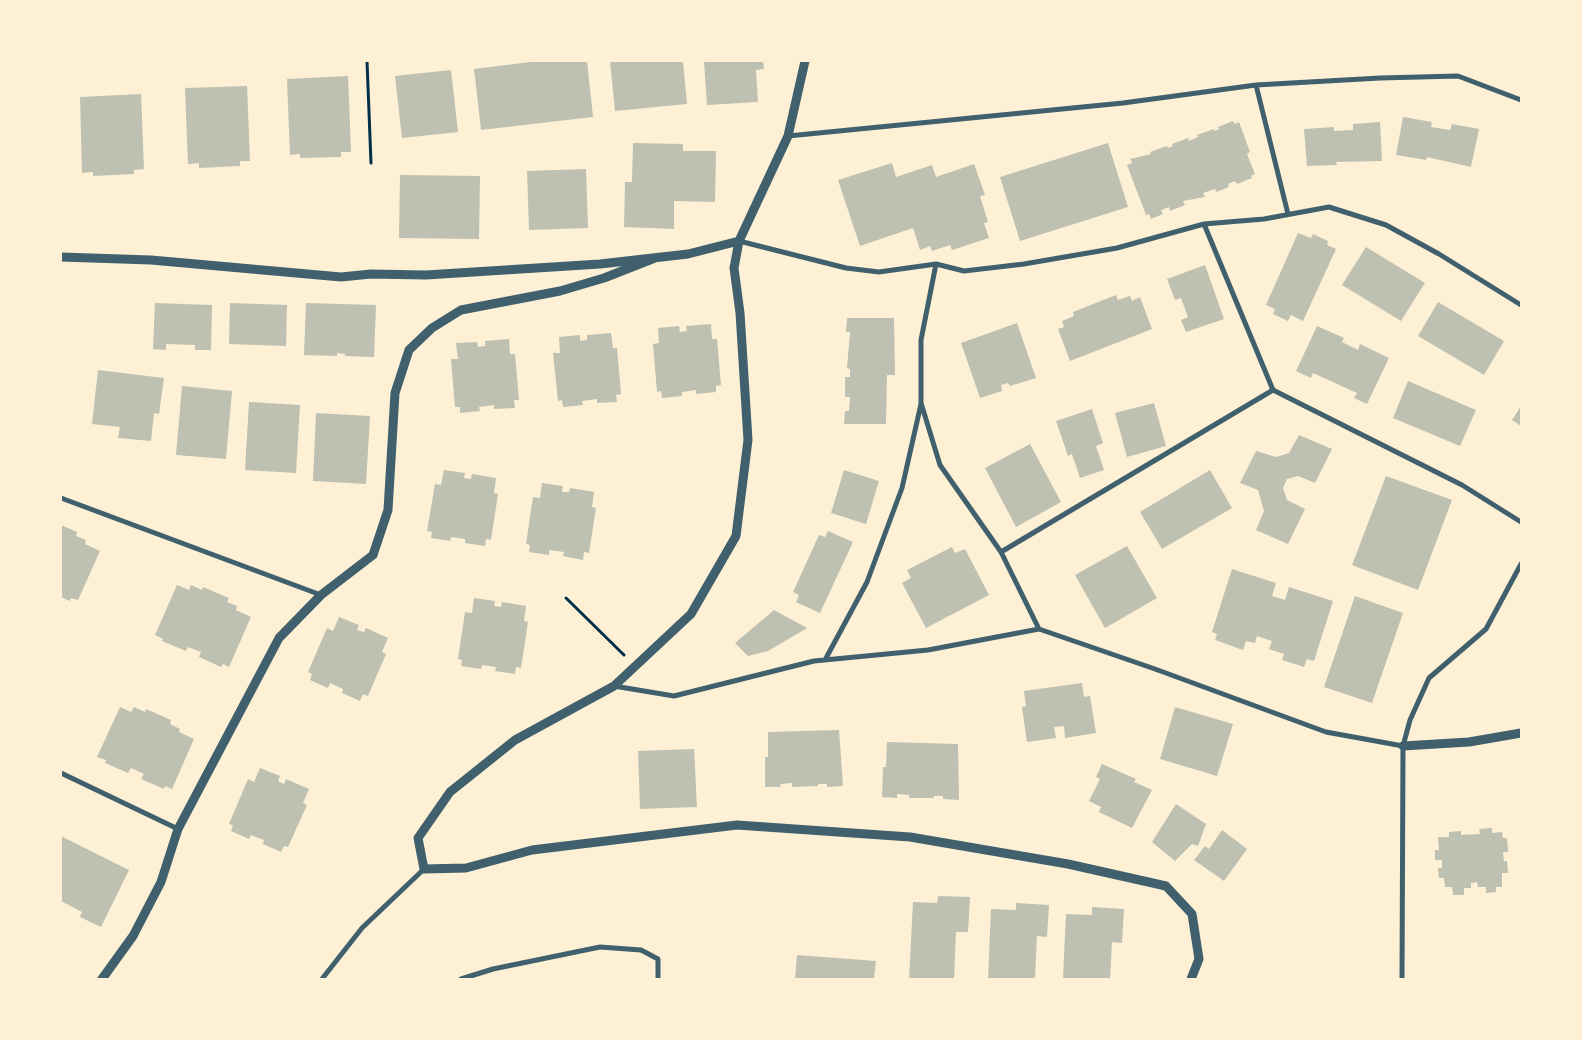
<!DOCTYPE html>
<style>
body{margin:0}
#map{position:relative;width:1582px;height:1040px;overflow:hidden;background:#fdf0d5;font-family:"Alegreya Sans",sans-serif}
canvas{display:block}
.frame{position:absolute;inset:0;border:62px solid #fdf0d5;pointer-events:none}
</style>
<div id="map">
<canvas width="1582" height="1040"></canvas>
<div class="frame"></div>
</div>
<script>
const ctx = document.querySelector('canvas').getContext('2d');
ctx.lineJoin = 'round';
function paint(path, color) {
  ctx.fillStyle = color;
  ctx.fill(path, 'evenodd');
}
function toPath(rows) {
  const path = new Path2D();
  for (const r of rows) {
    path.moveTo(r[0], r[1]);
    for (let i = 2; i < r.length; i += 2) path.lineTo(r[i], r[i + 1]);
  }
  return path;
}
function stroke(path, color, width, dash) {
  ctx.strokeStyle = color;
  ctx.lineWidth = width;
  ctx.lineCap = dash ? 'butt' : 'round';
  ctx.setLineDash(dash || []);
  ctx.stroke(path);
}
const building = toPath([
 [538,61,587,61,593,117,481,130,474,69],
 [610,61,683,61,687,104,615,111],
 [704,61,763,61,764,69,756,70,758,102,707,105],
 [451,70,458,132,402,138,395,76],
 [348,76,351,152,341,152,341,157,300,158,300,154,290,155,287,79],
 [247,86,250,161,240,161,240,166,199,168,199,163,188,164,185,88],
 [141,94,144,169,134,170,134,174,93,176,93,172,82,173,80,97],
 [1403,117,1432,122,1431,127,1450,130,1452,124,1479,129,1471,167,1427,157,1426,160,1396,155],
 [1233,121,1235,124,1239,122,1250,152,1247,154,1255,174,1251,176,1252,178,1237,184,1235,181,1228,184,1229,187,1216,192,1215,189,1203,193,1205,197,1183,201,1185,205,1170,211,1169,207,1161,210,1163,214,1151,219,1149,214,1146,215,1127,165,1132,163,1130,159,1151,154,1150,152,1167,146,1168,148,1173,146,1172,144,1188,138,1189,141,1198,137,1197,135,1214,129,1214,131,1219,129,1218,127],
 [1380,122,1382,161,1336,162,1337,165,1307,166,1304,129,1334,127,1334,131,1353,130,1353,124],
 [633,143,683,144,683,151,716,151,715,202,674,201,674,229,624,227,625,182,632,182],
 [1108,143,1128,207,1020,241,1000,177],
 [892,163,896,177,932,165,936,177,974,164,985,195,980,196,988,222,984,223,989,238,952,250,950,245,932,251,930,246,920,250,913,228,860,246,838,180],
 [586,169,588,228,529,230,527,171],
 [400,175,480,176,479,239,399,238],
 [1298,233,1311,238,1313,234,1328,241,1327,245,1336,249,1303,321,1291,315,1288,321,1273,314,1275,309,1266,305],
 [1366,247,1425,283,1401,321,1342,285],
 [1205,265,1224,319,1186,332,1181,320,1188,317,1181,298,1175,300,1167,279],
 [1116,295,1118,300,1130,296,1132,301,1140,297,1152,329,1070,361,1058,329,1064,327,1062,321,1074,316,1073,312],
 [1438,302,1504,341,1484,375,1418,336],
 [155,303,212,305,211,350,195,350,195,345,166,344,166,350,153,349],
 [230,303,287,305,286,346,229,344],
 [306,303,376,305,374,357,345,356,345,354,337,353,337,356,304,355],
 [847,318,894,318,895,375,887,375,886,424,844,424,845,411,849,411,850,397,845,397,845,377,850,377,850,369,847,368,850,332,846,332],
 [1017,323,1036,378,1010,386,1008,383,1001,385,1002,391,980,398,961,343],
 [711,324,712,339,717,339,721,385,716,386,716,392,696,394,696,390,682,392,682,396,662,398,661,391,657,392,653,344,659,343,658,328,679,326,680,332,687,331,686,326],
 [1317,326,1344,338,1342,342,1358,350,1360,344,1389,358,1367,404,1354,398,1357,393,1313,373,1311,378,1296,371],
 [611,333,613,348,617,348,621,394,616,395,617,402,597,403,597,399,582,401,583,405,563,407,562,400,558,401,553,353,560,353,559,337,580,335,580,341,587,340,587,335],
 [509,339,510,354,515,354,519,400,514,400,515,408,494,409,494,405,479,407,480,411,460,413,460,407,455,407,451,359,458,359,456,343,477,342,478,347,485,346,485,341],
 [98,370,164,378,159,414,154,413,151,441,118,438,120,427,92,424],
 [1408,381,1476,410,1460,446,1393,418],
 [182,386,232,391,226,459,176,455],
 [249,402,300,405,296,473,245,470],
 [1154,403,1166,446,1127,457,1115,413],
 [1521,406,1521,426,1512,420],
 [1092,409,1103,443,1096,446,1104,470,1080,478,1072,454,1068,456,1056,421],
 [316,413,370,416,366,484,313,481],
 [1299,435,1332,449,1315,483,1298,476,1287,479,1283,488,1287,500,1305,509,1288,544,1256,530,1264,511,1258,490,1240,483,1256,451,1276,457,1289,453],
 [1030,444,1061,502,1016,527,985,468],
 [444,470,465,473,464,478,471,479,472,474,496,478,494,493,498,494,491,540,486,539,485,546,465,543,465,539,451,537,450,541,431,538,432,532,427,531,435,484,441,485],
 [844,470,879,481,866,524,831,513],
 [1210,470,1232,508,1162,549,1140,512],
 [1386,476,1452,500,1418,590,1352,565],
 [542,483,563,486,562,492,569,492,570,488,594,492,592,507,596,508,589,553,584,552,583,560,563,556,564,552,549,550,549,555,529,552,530,545,526,544,533,497,540,498],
 [61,525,77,532,76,536,86,540,85,544,100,551,78,600,71,598,70,601,61,597],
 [828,531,853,542,820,613,796,602,799,595,793,592,819,535,825,537],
 [1127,546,1157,598,1105,628,1075,575],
 [952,547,955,553,965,549,989,595,926,628,902,583,911,578,907,570],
 [1232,569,1276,583,1272,596,1285,600,1289,587,1333,601,1314,661,1307,659,1304,667,1282,660,1284,654,1269,649,1272,641,1257,636,1255,643,1246,641,1243,650,1215,640,1217,634,1212,632],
 [177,585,189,590,191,585,202,590,203,587,229,598,227,602,237,606,236,610,251,617,229,667,223,664,221,667,199,657,201,652,188,647,186,651,162,641,163,639,155,635],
 [1355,596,1403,613,1372,703,1324,687],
 [474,598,495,601,494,606,501,607,502,602,526,606,524,621,528,622,521,668,516,667,515,674,495,671,496,667,482,665,481,669,461,666,462,660,458,659,465,612,472,613],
 [774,610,807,628,768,651,748,656,735,643],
 [339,617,359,625,357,630,364,632,366,628,388,638,382,652,386,654,368,696,363,694,360,701,342,693,343,689,330,683,328,688,310,680,312,674,308,672,327,628,333,631],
 [1082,683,1084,697,1090,696,1096,733,1065,738,1064,726,1054,727,1056,738,1027,742,1022,707,1026,706,1024,691],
 [120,707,131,712,134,707,145,712,146,709,171,720,170,724,180,729,179,732,194,739,172,789,165,786,164,789,141,779,144,774,131,768,128,773,105,763,106,760,97,757],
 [1175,707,1233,724,1217,776,1160,759],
 [839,730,843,786,827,787,827,784,818,784,818,786,792,787,792,783,780,784,781,787,765,787,765,757,768,757,768,732],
 [887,742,958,744,959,800,943,799,943,796,934,796,934,798,909,798,909,795,897,794,897,798,882,797,883,767,886,767],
 [694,749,697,807,640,809,638,751],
 [1102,764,1136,779,1134,782,1152,790,1132,828,1099,812,1101,807,1089,801,1100,779,1096,777],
 [260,768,280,776,278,781,284,784,286,779,309,789,303,803,307,805,288,847,284,846,281,852,263,844,264,840,251,835,249,839,231,831,233,825,229,824,248,779,254,782],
 [1176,804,1206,824,1198,846,1192,844,1175,861,1152,842],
 [1492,828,1492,833,1502,832,1503,838,1507,838,1508,852,1503,852,1504,861,1507,861,1508,873,1502,873,1502,887,1496,887,1496,892,1486,893,1486,887,1478,887,1477,882,1471,883,1471,888,1464,888,1464,895,1453,895,1452,887,1445,887,1444,878,1439,878,1438,868,1442,868,1442,860,1435,860,1435,850,1439,850,1438,837,1449,837,1449,832,1461,831,1461,835,1480,834,1479,829],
 [1222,830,1247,849,1224,881,1194,860,1205,846,1209,849],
 [61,836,129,870,101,927,80,917,82,912,61,901],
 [938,896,970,897,968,932,956,932,954,979,909,979,913,902,937,903],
 [1016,903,1049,905,1047,937,1037,936,1035,979,988,979,991,909,1016,910],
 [1092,907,1124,909,1122,943,1112,942,1110,979,1063,979,1066,914,1092,915],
 [797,955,876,961,874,979,795,979]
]);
const path = toPath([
 [367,61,371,163],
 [566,598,624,655]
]);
const minor = toPath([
 [1256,85,1288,214],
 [788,136,1123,103,1256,85,1380,78,1458,76,1521,100],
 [1204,224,1273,390],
 [739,241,846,268,879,272,936,264,964,271,1024,264,1117,248,1204,224,1264,219,1329,207,1386,225,1439,254,1521,305],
 [936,264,921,340,921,403,940,465,1001,552,1039,629],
 [61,498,321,595],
 [1001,552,1273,390,1462,485,1521,522],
 [825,660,867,582,902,488,921,404],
 [614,686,674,696,814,661,928,650,1039,629,1155,669,1326,732,1403,746],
 [61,773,178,829],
 [322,979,362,928,424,869],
 [461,979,493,969,600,947,641,950,658,959,658,979],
 [1402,979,1403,746,1410,720,1429,678,1486,629,1521,564]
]);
const tertiary = toPath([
 [805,61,788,136,739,241,734,268,740,313,748,440,736,536,691,614,614,686,515,740,450,792,418,838,424,869,466,868,532,850,737,825,910,837,1068,864,1166,886,1192,914,1199,959,1191,979],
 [61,257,151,260,341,277,371,274,426,275,600,264,688,254,739,241],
 [1403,746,1469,742,1521,733],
 [102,979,133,936,161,882,178,829,279,638,321,595,373,555,388,510,395,393,409,350,432,328,461,310,560,291,604,278,655,258]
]);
paint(building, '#bec0b2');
stroke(path, '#003049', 3);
stroke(minor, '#3f606c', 5);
stroke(tertiary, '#3f606c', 9);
</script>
